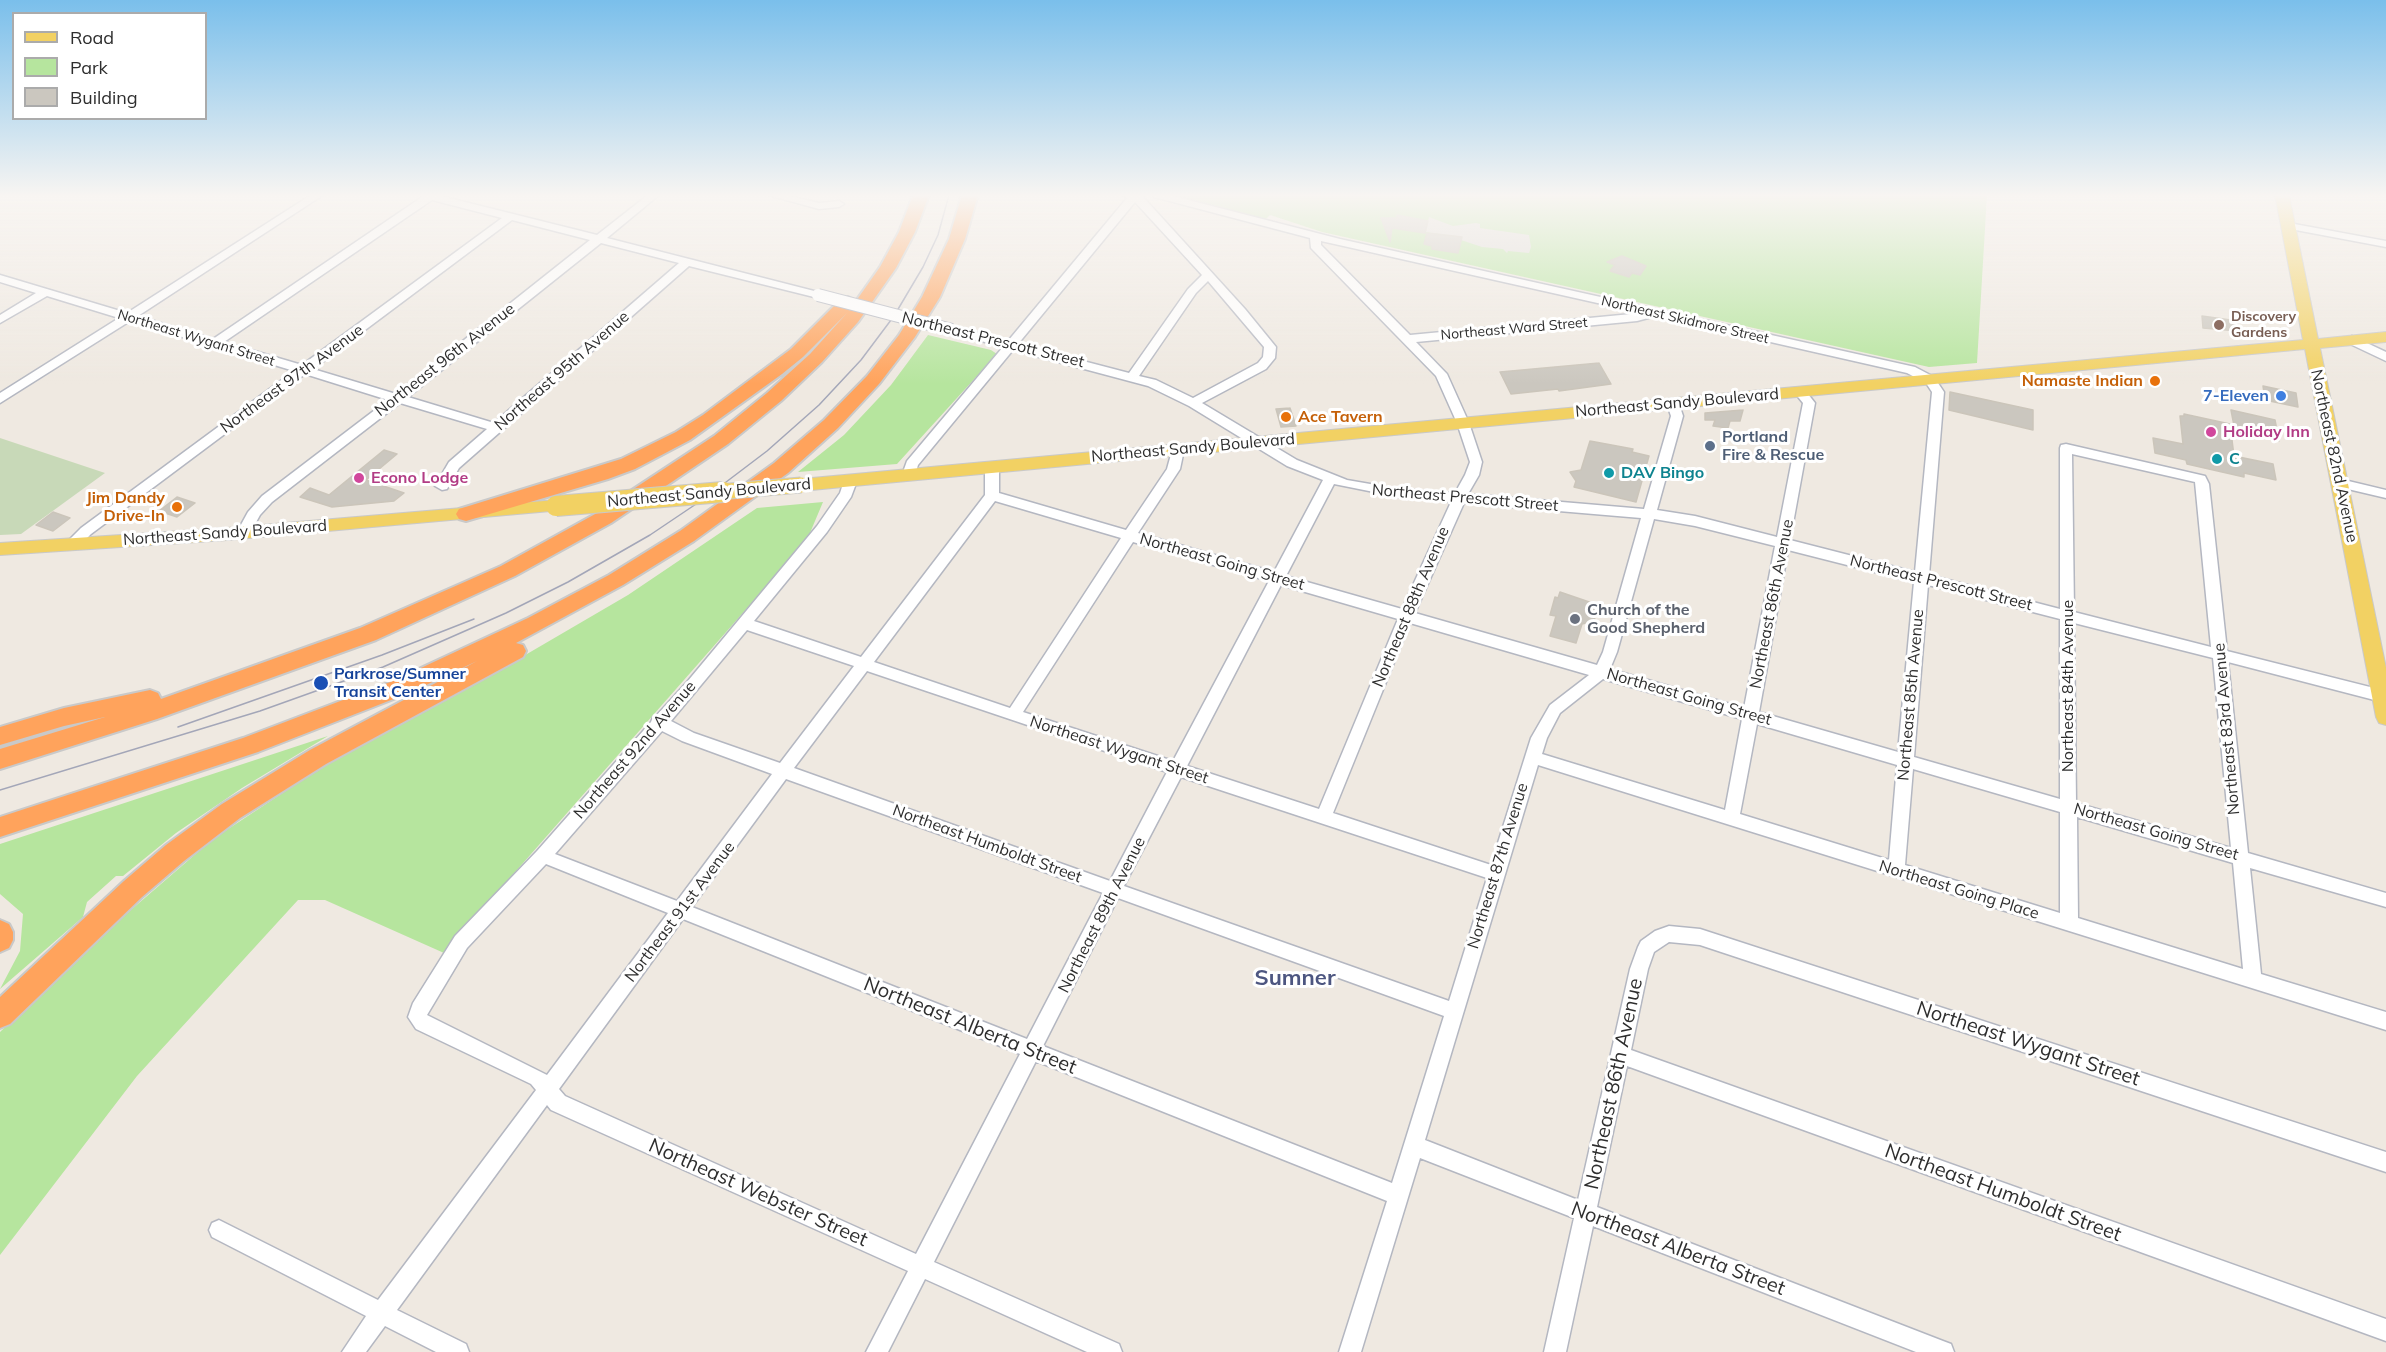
<!DOCTYPE html>
<style>
body{margin:0}
#map{position:relative;width:2386px;height:1352px;overflow:hidden;background:#efe9e1;font-family:Mulish,sans-serif}
canvas{display:block}
.legend{position:absolute;left:12px;top:12px;width:195px;height:108px;box-sizing:border-box;background:#fff;border:2px solid #ababab;margin:0;padding:8px 10px;list-style:none;font-size:18px;color:#2e2e2e}
.legend li{display:flex;align-items:center;gap:12px;height:30px}
.legend b{width:30px;border:2px solid #ababab}
</style>
<div id="map">
<canvas width="2386" height="1352"></canvas>
<ul class="legend">
<li><b style="height:8px;background:#f2d163"></b>Road</li>
<li><b style="height:16px;background:#b6e59e"></b>Park</li>
<li><b style="height:16px;background:#cbc7bf"></b>Building</li>
</ul>
</div>
<script>
const ctx = document.querySelector('canvas').getContext('2d');
ctx.lineJoin = 'round';
function paint(path, color) {
  ctx.fillStyle = color;
  ctx.fill(path, 'evenodd');
}
function toPath(rows) {
  const path = new Path2D();
  for (const r of rows) {
    path.moveTo(r[0], r[1]);
    for (let i = 2; i < r.length; i += 2) path.lineTo(r[i], r[i + 1]);
  }
  return path;
}
function stroke(path, color, width, dash) {
  ctx.strokeStyle = color;
  ctx.lineWidth = width;
  ctx.lineCap = dash ? 'butt' : 'round';
  ctx.setLineDash(dash || []);
  ctx.stroke(path);
}
function label(font, color, halo, rows, align = 'center') {
  ctx.font = font + ' Mulish,sans-serif';
  ctx.lineWidth = 6;
  ctx.setLineDash([]);
  ctx.textBaseline = 'middle';
  ctx.strokeStyle = halo;
  ctx.fillStyle = color;
  for (const [text, x, y, turn = 0] of rows) {
    ctx.save();
    ctx.translate(x, y);
    ctx.rotate((+turn || 0) * Math.PI / 180);
    ctx.textAlign = isNaN(turn) ? turn : align;
    if (halo) ctx.strokeText(text, 0, 0);
    ctx.fillText(text, 0, 0);
    ctx.restore();
  }
}
const green = toPath([
 [1174,195,1987,195,1977,363,1929,367,1322,232,1270,215,1266,219],
 [928,335,991,350,997,354,897,464,798,472,844,435,891,385],
 [823,502,807,540,444,953,325,900,298,900,137,1076,0,1255,0,1032,95,941,213,839,328,763,491,675,628,595,757,508],
 [328,736,242,788,176,833,123,876,116,876,87,902,83,917,0,989,20,951,23,914,0,894,0,844]
]);
const cemetery = toPath([
 [0,438,105,473,21,534,0,535]
]);
const plaza = toPath([
 [1429,217,1453,226,1476,223,1480,224,1480,228,1529,235,1531,247,1529,253,1508,251,1507,253,1503,249,1482,247,1461,240,1462,237,1425,232]
]);
const building = toPath([
 [1397,215,1428,221,1425,233,1392,228,1390,242,1381,218,1397,218,1397,215],
 [1427,233,1462,237,1458,253,1432,249,1432,246,1424,244,1427,233],
 [1622,256,1646,266,1640,275,1632,273,1629,277,1610,271,1615,265,1607,262,1622,256],
 [2202,316,2238,321,2237,331,2203,328,2202,316],
 [1599,363,1611,384,1559,391,1558,389,1511,394,1500,372,1599,363],
 [2263,386,2296,393,2298,407,2265,400,2263,386],
 [1950,392,2033,410,2033,430,1949,410,1950,392],
 [1290,408,1296,426,1281,427,1276,409,1290,408],
 [1743,410,1740,421,1730,421,1728,428,1713,426,1715,420,1705,420,1705,413,1743,410],
 [2231,410,2275,420,2279,441,2235,431,2231,410],
 [2184,414,2230,424,2234,456,2273,464,2276,480,2244,473,2244,477,2187,464,2186,460,2155,453,2153,438,2183,444,2180,416,2184,416,2184,414],
 [1590,441,1633,449,1632,452,1649,456,1636,502,1574,487,1576,481,1570,472,1581,470,1590,441],
 [384,450,397,454,366,480,404,493,394,501,332,507,300,497,310,488,329,495,384,450],
 [177,497,195,503,177,517,159,511,177,497],
 [53,512,70,518,53,531,36,525,53,512],
 [1560,592,1598,605,1594,621,1582,624,1576,643,1550,636,1556,616,1550,615,1555,597,1558,598,1560,592]
]);
const minor = toPath([
 [311,195,323,195,138,316,213,339,422,197,421,195,437,195,597,235,648,195,659,195,607,238,822,293,824,295,818,298,689,266,459,468,447,489,442,490,435,486,449,462,487,429,400,403,272,502,260,515,249,535,239,535,237,532,248,512,262,496,388,400,305,374,91,534,78,547,68,547,66,544,68,541,81,528,294,371,130,321,0,403,0,393,119,318,47,296,0,323,0,315,36,293,0,282,0,275,127,313,311,195],
 [432,200,502,218,302,365,224,342,432,200],
 [512,220,590,240,396,394,313,369,512,220],
 [601,243,679,263,494,423,408,397,601,243],
 [768,195,785,195,819,203,839,201,844,204,839,207,819,209,768,195],
 [1123,195,1140,195,1144,198,1245,309,1276,347,1275,358,1266,369,1202,403,1297,460,1347,480,1399,489,1455,493,1465,475,1470,462,1457,423,1436,376,1311,248,1310,238,1154,197,1153,195,1169,195,1340,239,1915,367,1934,377,1944,392,1929,575,2060,609,2060,448,2061,445,2066,444,2205,476,2209,484,2227,651,2386,691,2386,703,2228,662,2248,853,2386,893,2386,907,2250,868,2261,974,2386,1012,2386,1030,1538,765,1425,1140,1578,1200,1630,969,1638,947,1641,941,1655,931,1669,926,1700,929,2386,1152,2386,1172,1700,945,1669,942,1654,952,1648,969,1631,1050,2386,1319,2386,1341,1627,1066,1597,1207,1943,1341,1951,1344,1954,1352,1916,1352,1593,1226,1566,1352,1544,1352,1574,1218,1420,1158,1361,1352,1339,1352,1387,1201,1036,1061,934,1262,1119,1344,1122,1352,1087,1352,925,1279,888,1352,866,1352,908,1271,551,1110,547,1105,397,1310,466,1344,469,1352,436,1352,385,1326,366,1352,342,1352,366,1316,212,1237,209,1230,212,1223,219,1220,378,1300,536,1090,531,1084,416,1029,408,1017,413,1003,455,936,537,851,651,722,653,717,657,715,687,682,817,526,840,493,845,478,850,477,857,481,851,497,827,532,754,621,861,657,985,495,985,467,992,463,999,467,999,493,1126,530,1167,469,1173,447,1183,447,1184,450,1180,469,1138,533,1274,572,1323,480,1287,466,1189,406,1148,386,1013,350,918,465,914,478,904,478,902,475,907,461,1003,347,948,332,948,328,952,326,1008,341,1127,198,1123,195],
 [1135,202,1202,275,1188,289,1129,373,1018,344,1135,202],
 [1321,241,1339,245,1642,313,1410,335,1321,245,1321,241],
 [1208,281,1264,347,1263,357,1258,363,1193,398,1156,380,1139,376,1196,293,1208,281],
 [1656,316,1907,373,1926,383,1932,392,1915,572,1790,540,1815,403,1804,389,1800,388,1794,392,1803,403,1777,537,1695,516,1657,510,1683,416,1679,404,1673,400,1667,404,1671,416,1644,509,1468,494,1479,475,1482,462,1469,423,1447,374,1416,342,1637,321,1656,316],
 [2072,454,2195,482,2211,647,2074,612,2072,454],
 [1334,484,1399,497,1451,502,1402,609,1286,576,1334,484],
 [995,501,1121,538,1010,708,874,662,995,501],
 [1464,503,1641,518,1603,652,1597,665,1415,613,1464,503],
 [1654,519,1695,526,1775,546,1744,708,1610,669,1617,652,1654,519],
 [1133,542,1269,581,1173,761,1023,712,1133,542],
 [1788,550,1914,582,1898,752,1759,712,1788,550],
 [1281,585,1398,619,1319,809,1187,766,1281,585],
 [1928,585,2060,619,2060,799,1914,757,1928,585],
 [1410,623,1589,675,1550,705,1531,738,1491,865,1333,813,1410,623],
 [2074,623,2213,658,2231,848,2076,803,2074,623],
 [747,630,854,666,780,763,694,733,671,721,747,630],
 [867,671,1167,772,1110,881,794,768,867,671],
 [1603,679,1742,719,1725,810,1542,754,1547,738,1560,713,1603,679],
 [1757,724,1897,765,1889,860,1740,814,1757,724],
 [662,731,682,741,772,774,677,901,555,854,662,731],
 [1913,769,2060,812,2060,913,1905,865,1913,769],
 [1181,777,1487,878,1449,1001,1124,886,1181,777],
 [786,779,1103,893,1027,1039,692,907,786,779],
 [2077,817,2233,863,2243,969,2078,918,2077,817],
 [546,864,668,913,547,1075,427,1015,467,948,546,864],
 [1118,898,1444,1016,1392,1183,1043,1046,1118,898],
 [683,919,1020,1054,916,1254,565,1096,559,1089,683,919],
 [2289,223,2386,241,2386,247,2285,228,2284,226,2289,223],
 [2352,336,2386,352,2386,361,2348,343,2346,340,2352,336],
 [2340,479,2386,490,2386,498,2335,486,2333,483,2340,479]
]);
const major = toPath([
 [2275,195,2289,195,2318,339,2386,332,2386,342,2320,348,2386,668,2386,725,2379,723,2376,717,2305,349,801,491,795,489,792,485,795,481,801,479,2303,340,2275,195],
 [556,500,562,502,565,506,562,510,227,540,0,555,0,543,227,528,556,500]
]);
const highway = toPath([
 [913,195,929,195,915,232,896,268,858,322,822,362,781,401,728,444,611,523,515,576,376,640,157,719,0,769,0,749,105,717,64,726,0,745,0,727,64,708,150,690,158,693,161,699,360,628,501,566,597,513,714,436,767,393,810,354,847,313,803,357,782,374,690,440,635,469,608,479,466,521,459,519,456,514,459,509,621,459,676,432,703,415,791,349,842,298,848,297,856,301,880,267,899,232,913,195],
 [962,195,978,195,965,239,940,297,915,337,879,384,838,428,788,473,694,541,623,585,516,643,523,645,526,651,523,657,326,764,240,818,184,861,142,897,10,1024,0,1028,0,997,124,881,166,845,222,804,310,750,477,661,409,693,258,752,0,837,0,817,243,738,393,681,528,618,609,575,680,531,774,463,824,420,867,376,899,335,922,297,949,239,962,195],
 [0,920,9,924,13,932,13,940,9,948,0,952,0,920]
]);
const tram = toPath([
 [178,727,382,655,474,619],
 [0,790,260,711,383,667,506,613,568,582,650,535,705,498,767,451,819,405,861,360,894,316,923,267,938,235,949,195]
]);
const minorBridge = toPath([
 [818,295,952,330]
]);
const majorBridgeFar1 = toPath([
 [706,493,801,485]
]);
const majorBridge = toPath([
 [556,506,723,492]
]);
const markers = [
 [2219,325,6,"#8d6e63"],
 [2155,381,6,"#e8710a"],
 [2281,396,6,"#3f7fe0"],
 [1286,417,6,"#e8710a"],
 [2211,432,6,"#d1479c"],
 [1710,446,6,"#5c6f8a"],
 [2217,459,6,"#0f9aa8"],
 [1609,473,6,"#0f9aa8"],
 [359,478,6,"#d1479c"],
 [177,507,6,"#e8710a"],
 [1575,619,6,"#6b7280"],
 [321,683,8,"#1a4fb4"]
];
const farEducationnames = [
 ["Discovery",2231,317],
 ["Gardens",2231,333]
];
const farStreetnames = [
 ["Northeast Skidmore Street",1685,320,13],
 ["Northeast Ward Street",1514,329,-5],
 ["Northeast Wygant Street",196,338,17]
];
const streetNames = [
 ["Northeast Prescott Street",993,340,14],
 ["Northeast 96th Avenue",445,360,-38],
 ["Northeast 95th Avenue",562,371,-41],
 ["Northeast 97th Avenue",292,379,-36],
 ["Northeast Sandy Boulevard",1677,403,-5],
 ["Northeast Sandy Boulevard",1193,448,-5],
 ["Northeast 82nd Avenue",2334,456,78],
 ["Northeast Sandy Boulevard",709,493,-5],
 ["Northeast Prescott Street",1465,498,5],
 ["Northeast Sandy Boulevard",225,533,-4],
 ["Northeast Going Street",1222,562,16],
 ["Northeast Prescott Street",1941,583,14],
 ["Northeast 86th Avenue",1772,604,-79],
 ["Northeast 88th Avenue",1411,607,-67],
 ["Northeast 84th Avenue",2068,686,-90],
 ["Northeast 85th Avenue",1911,695,-85],
 ["Northeast Going Street",1689,697,16],
 ["Northeast 83rd Avenue",2227,729,-95],
 ["Northeast 92nd Avenue",635,750,-49],
 ["Northeast Wygant Street",1119,750,18],
 ["Northeast Going Street",2156,832,16],
 ["Northeast Humboldt Street",987,844,20],
 ["Northeast 87th Avenue",1498,866,-73],
 ["Northeast Going Place",1959,890,17],
 ["Northeast 91st Avenue",680,912,-53],
 ["Northeast 89th Avenue",1102,915,-63]
];
const foodNames = [
 ["Namaste Indian",2143,381],
 ["Ace Tavern",1298,417,"left"],
 ["Jim Dandy",165,498],
 ["Drive-In",165,516]
];
const shopNames = [
 ["7-Eleven",2269,396]
];
const hotelNames = [
 ["Holiday Inn",2223,432],
 ["Econo Lodge",371,478]
];
const serviceNames = [
 ["Portland",1722,437],
 ["Fire & Rescue",1722,455]
];
const cultureNames = [
 ["C",2229,459],
 ["DAV Bingo",1621,473]
];
const worshipNames = [
 ["Church of the",1587,610],
 ["Good Shepherd",1587,628]
];
const transitNames = [
 ["Parkrose/Sumner",334,674],
 ["Transit Center",334,692]
];
const nearStreetnames = [
 ["Northeast Alberta Street",970,1026,22],
 ["Northeast Wygant Street",2028,1044,18],
 ["Northeast 86th Avenue",1614,1084,-78],
 ["Northeast Webster Street",758,1193,24],
 ["Northeast Humboldt Street",2003,1193,20],
 ["Northeast Alberta Street",1678,1249,21]
];
const districtNames = [
 ["Sumner",1295,978]
];
paint(green, '#b6e59e');
paint(cemetery, '#c8d9b8');
paint(plaza, '#dfdcd8');
paint(building, '#cbc7bf');
stroke(building, '#cbc5ba', 1.5);
stroke(minor, '#b4b7c1', 3);
stroke(major, '#c9c9c9', 2);
stroke(highway, '#c9c9c9', 4);
paint(minor, '#fff');
paint(major, '#f2d163');
paint(highway, '#ffa35c');
stroke(tram, '#a3a6b8', 1.5);
stroke(minorBridge, '#b4b7c1', 14, []);
stroke(majorBridgeFar1, '#c9c9c9', 17, []);
stroke(majorBridge, '#c9c9c9', 22, []);
stroke(minorBridge, '#fff', 12);
stroke(majorBridgeFar1, '#f2d163', 15);
stroke(majorBridge, '#f2d163', 20);
const sky = ctx.createLinearGradient(0, 0, 0, 384);
sky.addColorStop(0, '#7abfeb');
sky.addColorStop(0.51, '#f8f5f2');
sky.addColorStop(1, '#f8f5f200');
ctx.fillStyle = sky;
ctx.fillRect(0, 0, 2386, 384);
for (const [x, y, r, color] of markers) {
  const dot = new Path2D();
  dot.arc(x, y, r, 0, 2 * Math.PI);
  ctx.fillStyle = color;
  ctx.fill(dot);
  stroke(dot, '#fff', 2);
}
label('bold 14px', '#785e54', '#fff', farEducationnames, 'left');
label('14px', '#2e2e2e', '#fff', farStreetnames);
label('16px', '#2e2e2e', '#fff', streetNames);
label('bold 16px', '#c56008', '#fff', foodNames, 'right');
label('bold 16px', '#366cbe', '#fff', shopNames, 'right');
label('bold 16px', '#b23c85', '#fff', hotelNames, 'left');
label('bold 16px', '#4e5e75', '#fff', serviceNames, 'left');
label('bold 16px', '#0d838f', '#fff', cultureNames, 'left');
label('bold 16px', '#5b616d', '#fff', worshipNames, 'left');
label('bold 16px', '#164399', '#fff', transitNames, 'left');
label('20px', '#2e2e2e', '#fff', nearStreetnames);
label('bold 22px', '#4d5680', '#fff', districtNames);
</script>
